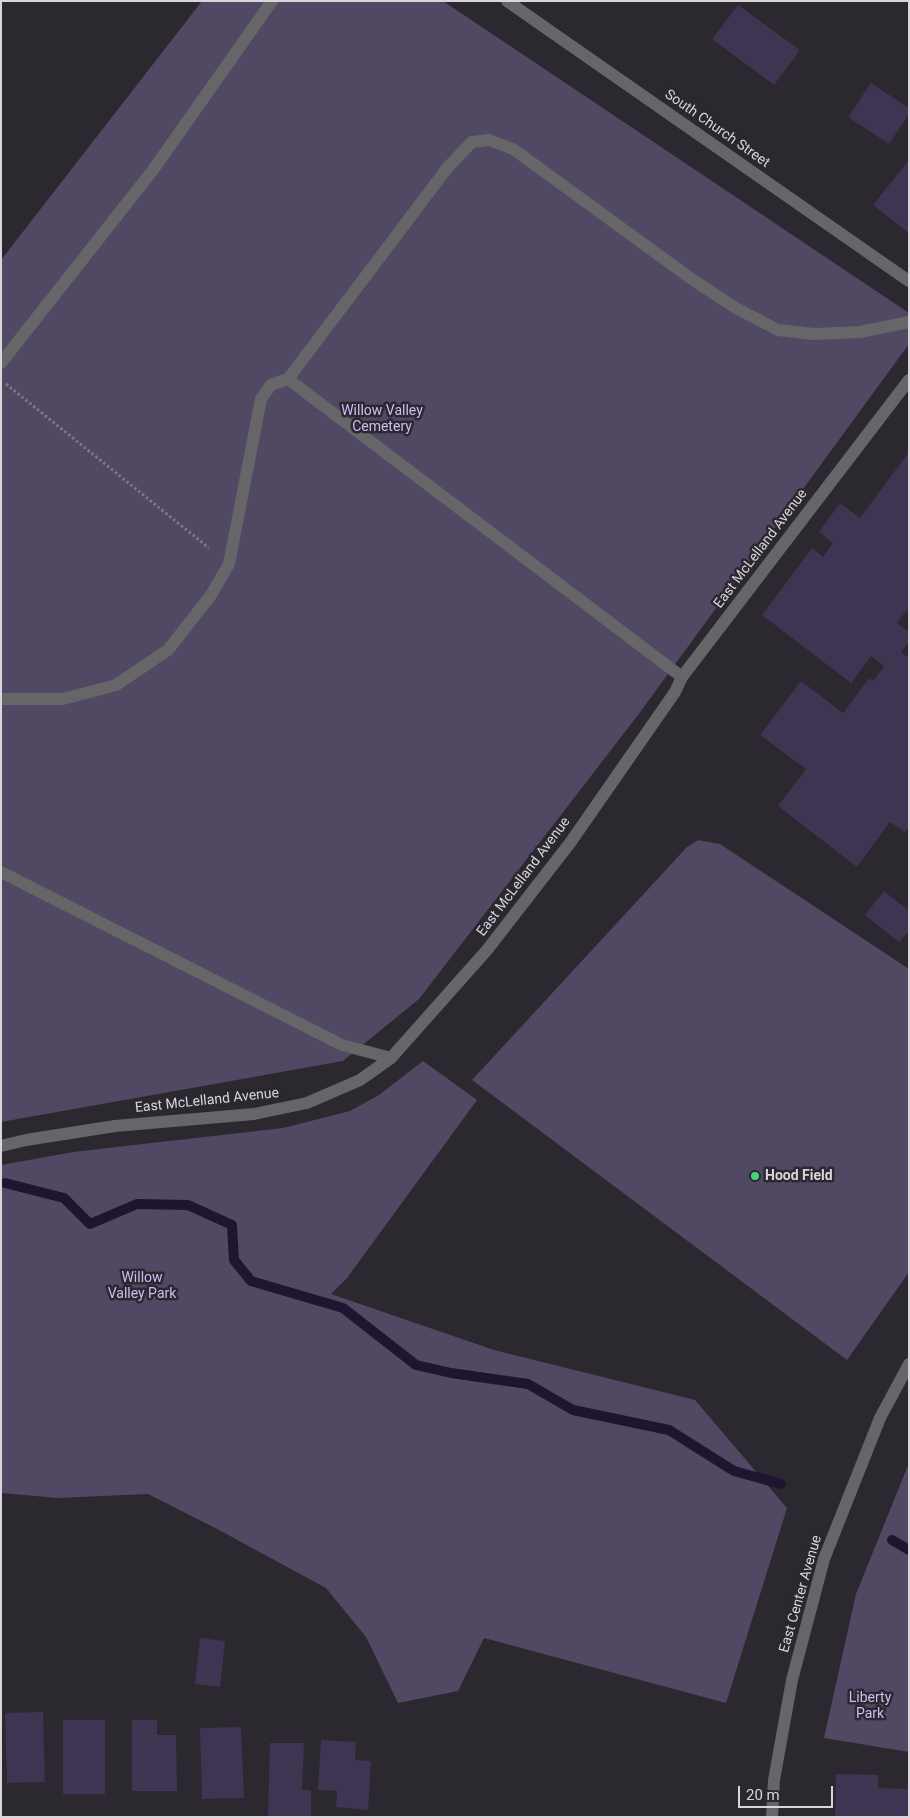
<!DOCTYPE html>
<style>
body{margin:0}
#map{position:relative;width:910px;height:1818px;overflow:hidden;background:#2b282f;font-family:Roboto,sans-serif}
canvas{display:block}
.frame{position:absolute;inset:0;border:2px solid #d8d6db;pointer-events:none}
.scale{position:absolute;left:738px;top:1786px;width:95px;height:22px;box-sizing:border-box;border:2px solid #d8d6db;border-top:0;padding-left:6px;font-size:15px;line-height:18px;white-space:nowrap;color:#d8d6db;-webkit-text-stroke:4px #2b282f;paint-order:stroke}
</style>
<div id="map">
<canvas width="910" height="1818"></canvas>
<div class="frame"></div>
<div class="scale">20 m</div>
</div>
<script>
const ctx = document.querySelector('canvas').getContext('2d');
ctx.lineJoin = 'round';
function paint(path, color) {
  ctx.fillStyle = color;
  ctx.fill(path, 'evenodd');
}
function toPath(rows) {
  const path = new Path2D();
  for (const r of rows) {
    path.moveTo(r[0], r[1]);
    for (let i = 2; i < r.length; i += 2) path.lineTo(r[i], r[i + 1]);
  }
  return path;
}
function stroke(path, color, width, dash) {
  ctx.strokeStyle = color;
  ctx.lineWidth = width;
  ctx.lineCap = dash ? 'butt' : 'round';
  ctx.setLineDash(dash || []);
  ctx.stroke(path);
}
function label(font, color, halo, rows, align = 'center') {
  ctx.font = font + ' Roboto,sans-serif';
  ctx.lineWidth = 5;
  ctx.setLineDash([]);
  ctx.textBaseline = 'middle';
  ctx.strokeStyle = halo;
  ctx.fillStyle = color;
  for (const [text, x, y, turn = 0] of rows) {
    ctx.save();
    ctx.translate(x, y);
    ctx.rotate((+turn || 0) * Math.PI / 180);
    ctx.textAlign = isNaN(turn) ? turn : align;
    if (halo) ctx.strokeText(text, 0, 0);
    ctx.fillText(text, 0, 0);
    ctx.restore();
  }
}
const green = toPath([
 [202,1,443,1,909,313,909,344,638,715,419,999,343,1061,1,1122,1,260],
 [698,840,720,844,909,969,909,1272,847,1360,472,1080,687,847],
 [423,1061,477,1100,347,1278,331,1294,494,1350,695,1400,787,1508,726,1703,484,1638,458,1691,398,1703,366,1637,326,1588,219,1530,148,1494,58,1498,1,1493,1,1165,73,1152,283,1128,350,1111,379,1095],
 [909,1463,909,1752,824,1738,856,1594]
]);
const stream = toPath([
 [5,1183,64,1198,90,1224,137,1204,188,1205,232,1225,234,1260,251,1281,343,1308,416,1365,451,1373,528,1384,573,1410,669,1430,734,1471,781,1484],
 [892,1540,909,1550]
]);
const building = toPath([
 [738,5,800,50,774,85,712,39],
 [871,83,909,108,909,114,889,144,848,117],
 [909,160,909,233,873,205],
 [909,452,909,607,897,623,909,632,909,642,901,652,909,658,909,827,905,832,890,822,857,867,778,806,806,769,760,735,801,681,843,713,869,678,873,681,884,666,871,656,851,683,762,615,812,548,823,557,833,543,819,532,840,503,860,518],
 [884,891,909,911,909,931,899,942,865,915],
 [200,1638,225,1641,220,1687,195,1684],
 [43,1712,45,1782,7,1783,5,1713],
 [63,1720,105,1720,105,1794,63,1794],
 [132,1720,157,1720,157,1735,176,1735,177,1791,132,1791],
 [241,1727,244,1798,202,1799,200,1728],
 [321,1740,356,1742,355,1760,371,1761,368,1810,336,1807,337,1791,318,1790],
 [270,1743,304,1743,302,1790,311,1790,311,1817,268,1817],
 [836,1774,878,1775,878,1788,909,1789,909,1817,835,1817]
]);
const path = toPath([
 [6,384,209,548]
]);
const minor = toPath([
 [507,1,909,281],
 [1,363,153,170,272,1],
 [288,379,682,677],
 [1,699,63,699,116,685,168,650,211,595,229,564,261,399,271,385,288,379,448,167,472,142,489,140,513,149,693,280,736,308,778,330,814,334,860,332,909,322],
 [1,872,342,1045,391,1058],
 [1,1146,26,1140,115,1126,254,1114,307,1103,360,1080,391,1058,487,950,570,843,675,692,682,677,909,380],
 [772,1817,774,1780,792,1680,824,1559,880,1418,909,1364]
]);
const markers = [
 [755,1176,5,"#4ad677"]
];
const streetNames = [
 ["South Church Street",717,129,35],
 ["East McLelland Avenue",761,549,-53],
 ["East McLelland Avenue",524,877,-53],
 ["East McLelland Avenue",207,1101,-6],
 ["East Center Avenue",801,1594,-74]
];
const parkNames = [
 ["Willow Valley",382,411],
 ["Cemetery",382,427],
 ["Willow",142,1278],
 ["Valley Park",142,1294],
 ["Liberty",870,1698],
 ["Park",870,1714]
];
const poiNames = [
 ["Hood Field",765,1176]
];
paint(green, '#514863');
stroke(stream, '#201530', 10);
paint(building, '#403453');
stroke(path, '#7b797f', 3, [2.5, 2.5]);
stroke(minor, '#666568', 12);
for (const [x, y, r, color] of markers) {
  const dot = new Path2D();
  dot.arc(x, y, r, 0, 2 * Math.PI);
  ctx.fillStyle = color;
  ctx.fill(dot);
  stroke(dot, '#2b282f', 2);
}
label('14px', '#d8d6db', '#2b282f', streetNames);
label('14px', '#cfbbf6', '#2b282f', parkNames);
label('bold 14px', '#d8d6db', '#2b282f', poiNames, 'left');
</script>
